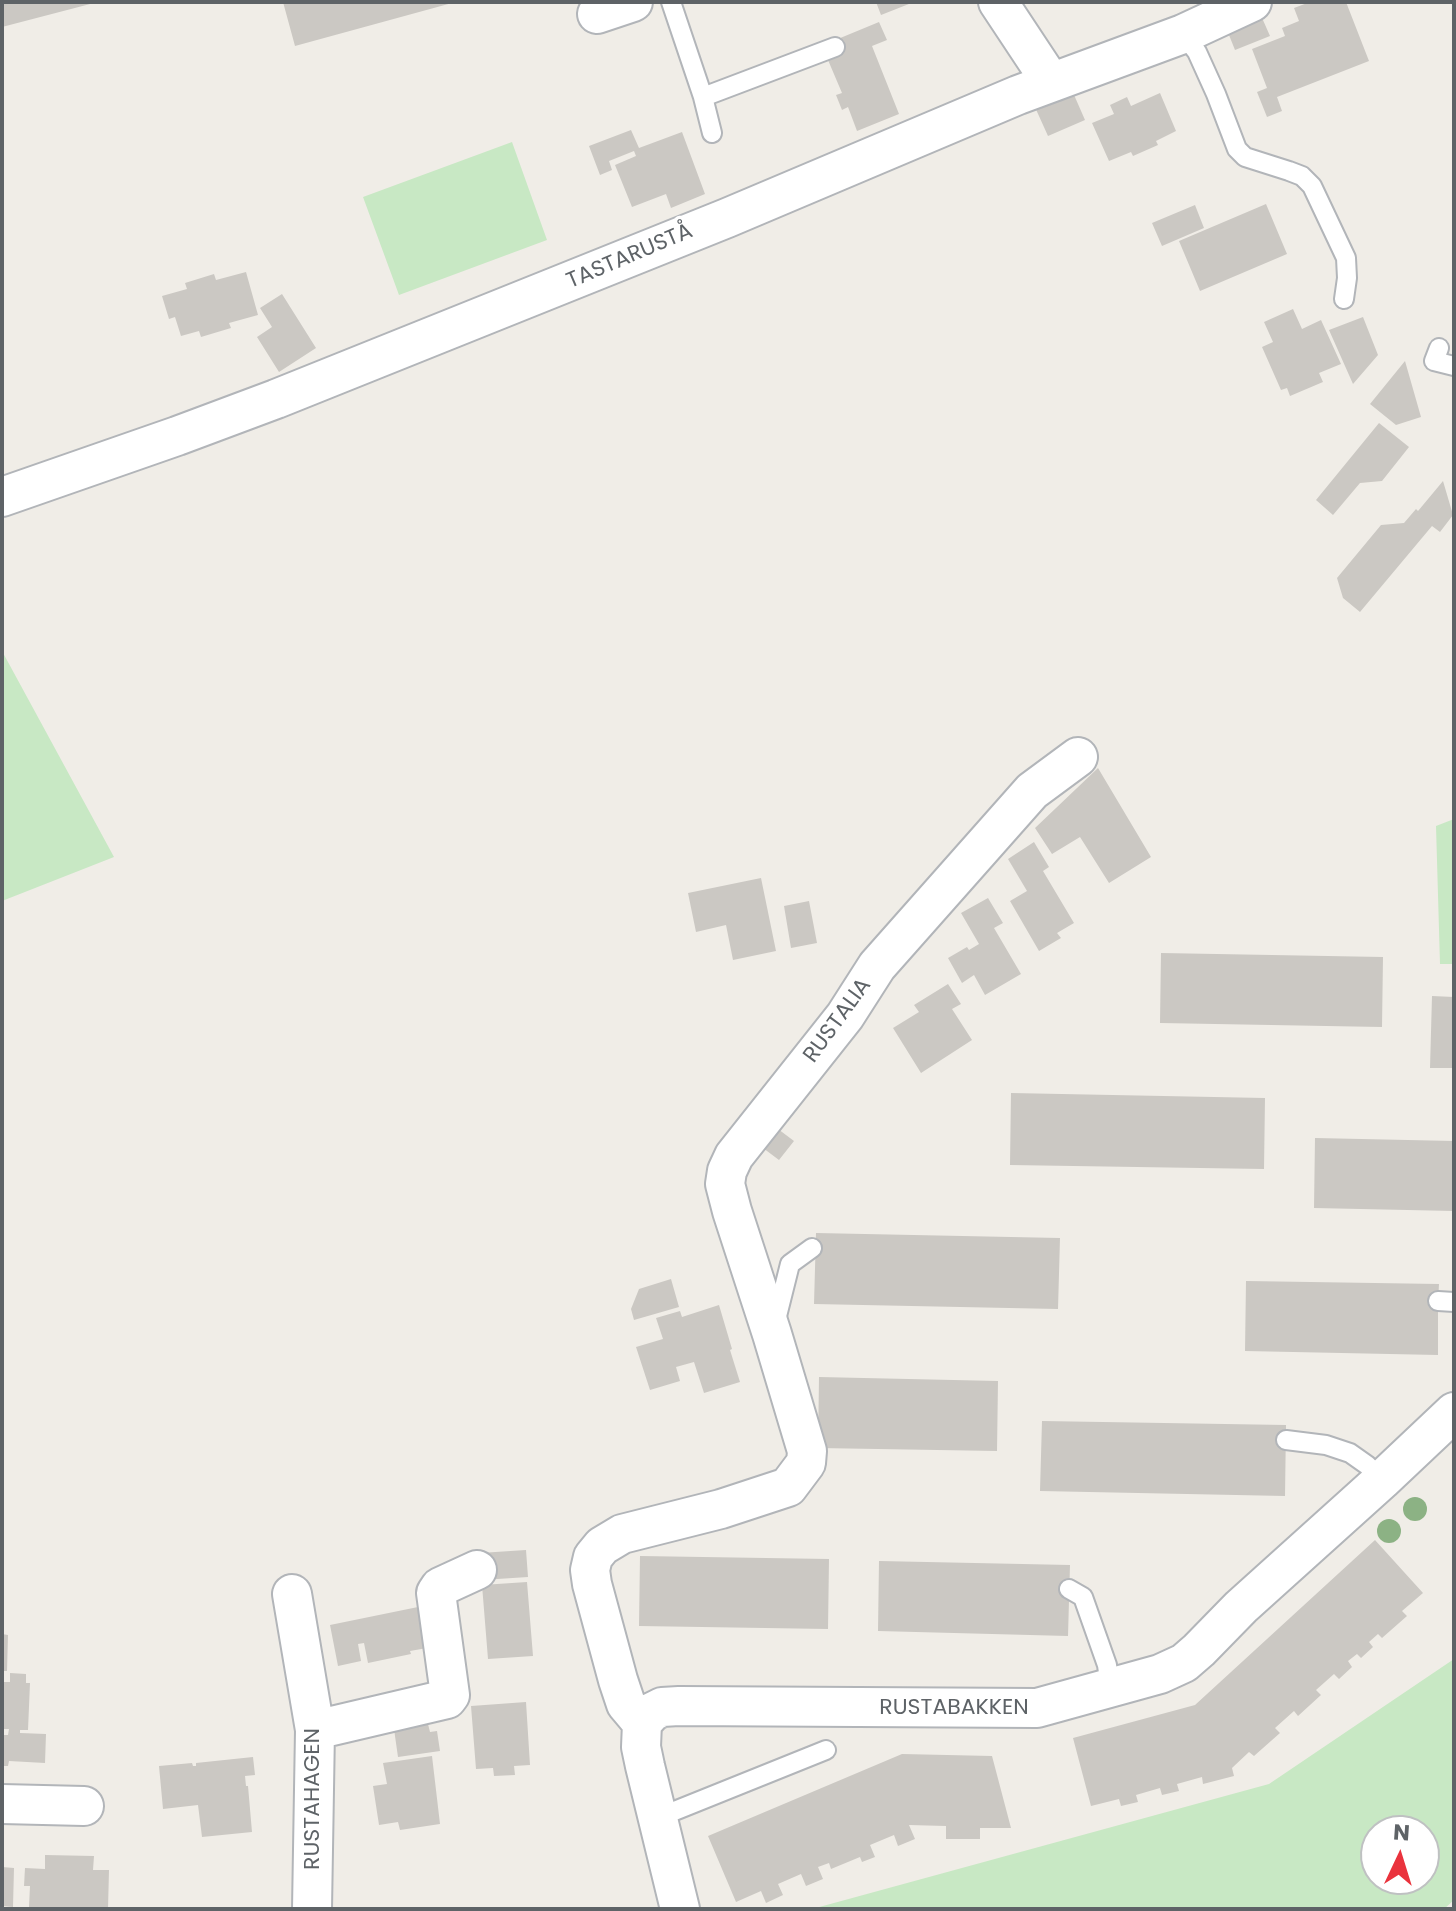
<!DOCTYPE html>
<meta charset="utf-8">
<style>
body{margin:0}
#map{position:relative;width:1456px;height:1911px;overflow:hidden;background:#f0ede7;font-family:Poppins,sans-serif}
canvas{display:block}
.frame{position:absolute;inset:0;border:4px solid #5e6367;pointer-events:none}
.north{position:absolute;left:1360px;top:1815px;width:80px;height:80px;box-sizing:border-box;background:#fff;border:2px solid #bfc1c2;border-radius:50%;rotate:4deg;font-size:22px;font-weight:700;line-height:32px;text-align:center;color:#5e6367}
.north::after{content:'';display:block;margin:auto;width:28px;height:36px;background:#ea333d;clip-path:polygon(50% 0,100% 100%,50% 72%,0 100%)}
</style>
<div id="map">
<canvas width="1456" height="1911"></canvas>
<div class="frame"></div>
<div class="north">N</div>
</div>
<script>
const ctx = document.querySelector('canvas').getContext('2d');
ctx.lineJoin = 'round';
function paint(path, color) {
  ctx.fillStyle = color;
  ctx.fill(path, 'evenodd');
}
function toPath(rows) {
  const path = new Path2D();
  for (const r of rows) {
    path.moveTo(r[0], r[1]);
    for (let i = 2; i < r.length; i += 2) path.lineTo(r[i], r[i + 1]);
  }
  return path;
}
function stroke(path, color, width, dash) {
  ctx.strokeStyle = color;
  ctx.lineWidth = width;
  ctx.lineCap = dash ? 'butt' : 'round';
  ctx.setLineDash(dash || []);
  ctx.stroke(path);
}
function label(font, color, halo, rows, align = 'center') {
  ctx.font = font + ' Poppins,sans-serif';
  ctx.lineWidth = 7;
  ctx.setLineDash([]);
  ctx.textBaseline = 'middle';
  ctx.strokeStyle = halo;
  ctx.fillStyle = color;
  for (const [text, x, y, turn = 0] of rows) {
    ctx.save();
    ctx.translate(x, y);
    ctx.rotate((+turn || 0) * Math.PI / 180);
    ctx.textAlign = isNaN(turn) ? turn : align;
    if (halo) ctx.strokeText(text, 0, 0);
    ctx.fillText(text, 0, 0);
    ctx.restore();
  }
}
const green = toPath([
 [512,142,547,240,399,295,363,197],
 [2,651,114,857,2,901],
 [1454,819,1454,964,1440,964,1436,826],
 [1454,1659,1454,1900,1444,1909,812,1909,1269,1784],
 [1376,1831,1424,1831,1424,1879,1376,1879]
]);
const building = toPath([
 [2,2,94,2,94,3,2,27],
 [283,2,452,2,452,3,295,46],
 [876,2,914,2,881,15],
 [1310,2,1346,2,1369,61,1277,97,1282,111,1267,117,1257,92,1267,88,1252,49,1285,36,1282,28,1299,21,1294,8],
 [1259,11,1270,36,1235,50,1225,25],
 [879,22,887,40,872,46,899,114,857,131,848,107,842,110,836,95,842,93,828,60,839,56,833,41],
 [1071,88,1085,120,1048,136,1034,105],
 [1160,93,1176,131,1156,141,1158,145,1133,156,1131,152,1109,161,1092,123,1114,114,1110,105,1127,97,1131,106],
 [631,130,639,148,682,132,705,194,671,208,666,194,632,207,615,165,636,156,634,151,609,161,612,170,600,175,589,146],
 [1266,204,1287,254,1200,291,1179,241],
 [1195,205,1204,228,1162,246,1152,223],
 [246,272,258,315,229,323,231,328,201,337,199,331,181,336,175,317,169,319,162,296,187,289,185,283,214,274,216,280],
 [282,294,316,348,279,372,257,337,272,327,260,308],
 [1293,309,1302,329,1321,320,1341,364,1319,373,1323,382,1290,396,1287,388,1281,390,1262,347,1273,342,1264,322],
 [1363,317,1378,355,1353,384,1329,330],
 [1405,361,1421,417,1396,425,1370,404],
 [1379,423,1409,447,1382,481,1360,483,1333,515,1316,500],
 [1443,481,1453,515,1440,532,1432,526,1360,612,1343,598,1337,578,1381,525,1404,523,1416,509,1418,511],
 [1098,768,1151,857,1109,883,1080,837,1052,854,1035,828],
 [1034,842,1049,867,1043,871,1074,923,1057,933,1061,938,1039,951,1010,901,1027,891,1008,859],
 [761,878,776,951,733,960,726,925,696,932,688,893],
 [988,898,1003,923,994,928,1021,974,985,995,974,975,962,983,948,958,967,947,969,950,979,944,961,913],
 [809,901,817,943,791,948,784,906],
 [1161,953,1383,957,1382,1027,1160,1023],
 [948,984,961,1004,952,1009,972,1040,921,1073,893,1028,919,1012,914,1005],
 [1432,996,1454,997,1454,1068,1430,1068],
 [1011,1093,1265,1098,1264,1169,1010,1165],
 [778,1129,794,1141,779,1160,763,1148],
 [1315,1138,1454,1141,1454,1211,1314,1208],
 [816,1233,1060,1238,1058,1309,814,1304],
 [671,1279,679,1307,634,1320,631,1309,639,1289],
 [1246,1281,1439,1284,1438,1301,1438,1355,1245,1351],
 [719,1305,732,1349,730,1350,740,1382,704,1393,694,1362,676,1367,680,1381,650,1390,636,1347,663,1339,656,1318,680,1311,682,1317],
 [819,1377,998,1381,997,1451,818,1448],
 [1042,1421,1286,1425,1285,1496,1040,1491],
 [1375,1540,1423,1593,1402,1611,1407,1616,1382,1638,1378,1634,1369,1642,1373,1647,1361,1658,1357,1654,1348,1661,1352,1667,1339,1679,1334,1674,1316,1690,1321,1695,1298,1716,1294,1711,1275,1728,1280,1733,1254,1756,1249,1752,1232,1768,1234,1776,1203,1784,1202,1777,1177,1784,1179,1791,1162,1795,1160,1788,1136,1795,1138,1802,1121,1806,1119,1799,1091,1806,1073,1738,1195,1705],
 [526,1550,528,1577,482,1580,480,1553],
 [640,1556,829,1559,828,1629,639,1626],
 [879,1561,1070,1565,1068,1636,878,1631],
 [527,1582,533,1656,488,1659,482,1585],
 [418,1607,427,1648,410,1651,411,1654,368,1663,364,1643,358,1644,361,1661,338,1666,330,1625],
 [2,1634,8,1635,7,1671,2,1671],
 [10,1673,26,1674,26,1683,30,1683,28,1730,20,1730,20,1733,46,1734,45,1763,9,1761,8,1766,2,1766,2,1735,8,1735,9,1729,2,1729,2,1682,10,1682],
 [526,1702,530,1765,514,1766,515,1775,494,1776,493,1768,476,1769,471,1706],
 [428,1724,430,1732,437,1731,440,1751,398,1757,394,1729],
 [902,1754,992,1756,1011,1828,980,1828,980,1839,946,1839,946,1826,909,1825,915,1839,898,1846,894,1835,870,1845,875,1857,862,1862,860,1857,831,1869,829,1863,818,1867,823,1879,806,1886,801,1874,778,1884,783,1895,766,1903,761,1891,736,1902,708,1836],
 [432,1756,440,1824,400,1830,398,1822,379,1825,373,1786,387,1784,383,1763],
 [253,1757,255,1775,245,1776,246,1786,248,1786,252,1832,202,1837,198,1805,163,1809,159,1766,192,1763,193,1766,196,1766,196,1763],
 [45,1855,94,1856,93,1870,109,1870,108,1909,29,1907,30,1886,24,1886,25,1868,45,1869],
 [2,1867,14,1868,13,1907,2,1906]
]);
const service = toPath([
 [671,2,703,97,835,47],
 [1183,34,1197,52,1216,94,1237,149,1245,157,1289,171,1302,176,1312,186,1346,258,1347,278,1344,299],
 [703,97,712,133],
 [1439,348,1434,361,1454,366],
 [1438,1301,1454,1302],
 [775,1324,790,1264,812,1248],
 [1286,1440,1326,1445,1350,1453,1367,1465,1382,1480],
 [1069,1589,1083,1597,1107,1665,1110,1687],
 [657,1818,826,1750]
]);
const minor = toPath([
 [998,2,1051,82],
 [597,14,633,2],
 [2,497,177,436,276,399,727,218,1018,95,1183,34,1252,2],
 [292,1594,315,1730,312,1909],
 [642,1723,652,1712,662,1707,679,1706,1037,1708,1160,1674,1184,1663,1199,1650,1241,1607,1382,1480,1454,1412],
 [315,1730,447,1699,450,1695,436,1593,440,1587,477,1570],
 [2,1804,84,1806],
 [680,1909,645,1766,641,1747,642,1723,626,1704,618,1680,592,1584,590,1570,593,1557,602,1546,622,1534,721,1509,788,1487,806,1463,807,1451,772,1334,732,1211,725,1184,727,1171,734,1156,845,1016,877,966,1032,791,1078,757]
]);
const trees = [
 [1415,1509],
 [1389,1531]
];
const streetNames = [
 ["TASTARUSTÅ",630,257,-23],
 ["RUSTALIA",838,1021,-54],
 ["RUSTABAKKEN",954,1708],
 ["RUSTAHAGEN",313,1799,-90]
];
paint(green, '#c8e8c4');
paint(building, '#cbc8c3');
stroke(service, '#b2b5b9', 22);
stroke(minor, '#b2b5b9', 42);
stroke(service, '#fff', 18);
stroke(minor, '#fff', 38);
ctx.fillStyle = '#8cb284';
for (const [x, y] of trees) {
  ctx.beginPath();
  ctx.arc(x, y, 12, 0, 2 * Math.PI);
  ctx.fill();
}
label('22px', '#5e6367', '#fff', streetNames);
</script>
